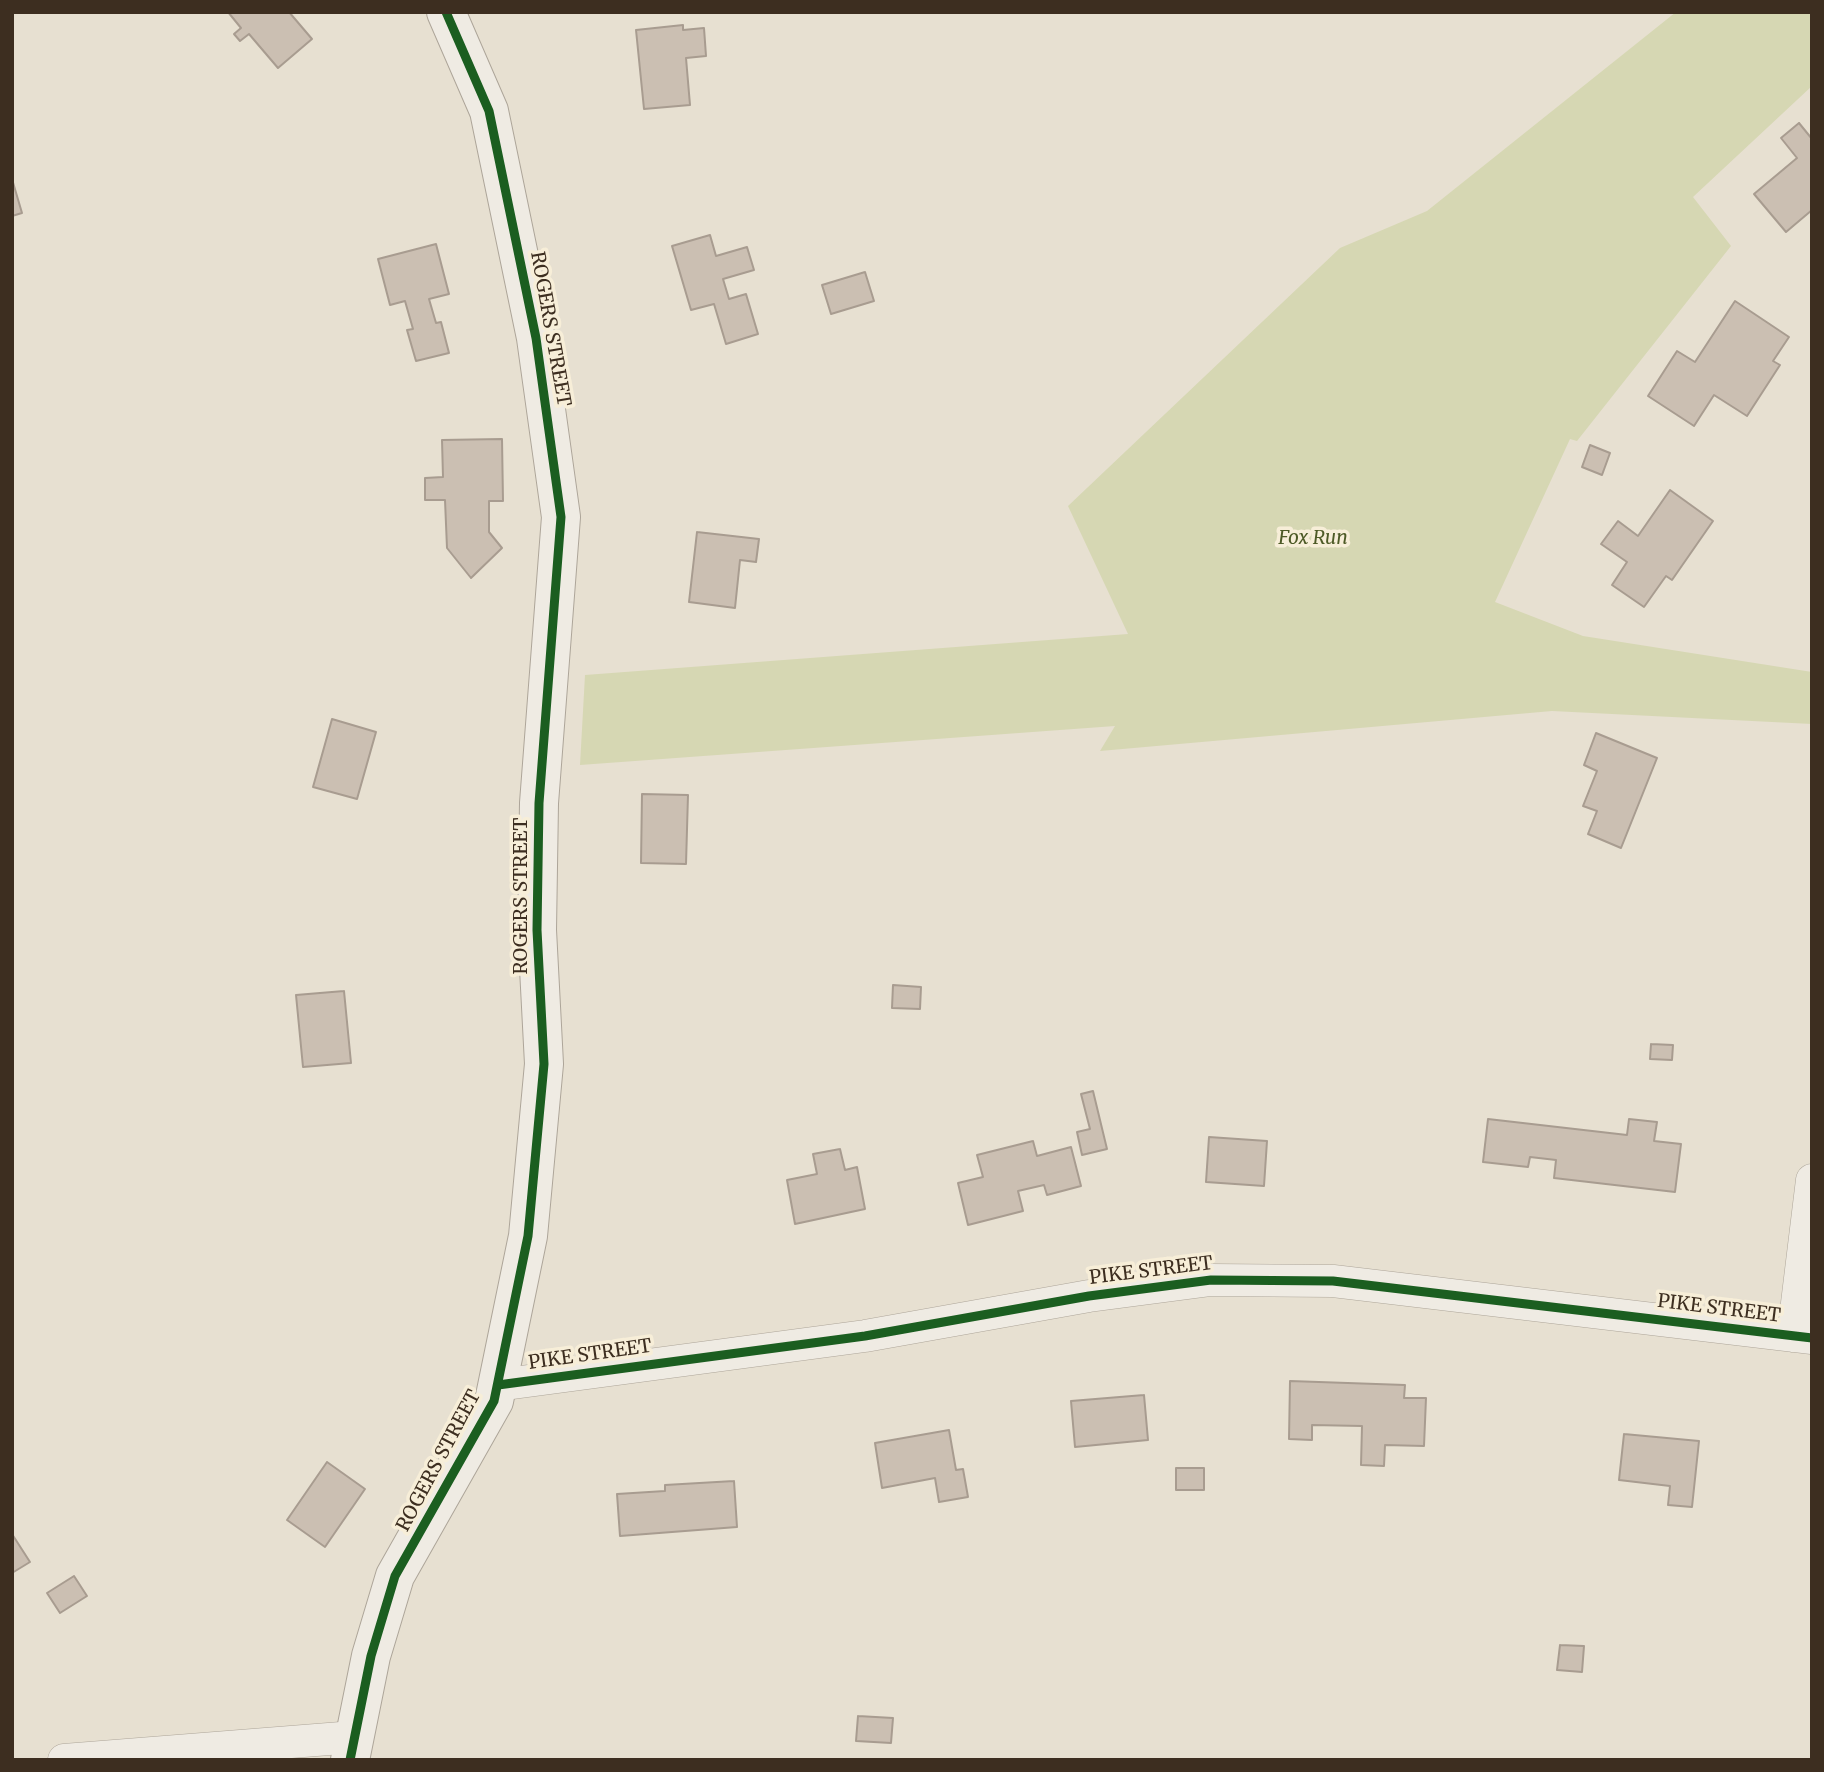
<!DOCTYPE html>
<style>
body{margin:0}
#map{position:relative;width:1824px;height:1772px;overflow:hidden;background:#e7e0d1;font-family:Merriweather,serif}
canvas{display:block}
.frame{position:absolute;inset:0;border:14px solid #3d2e20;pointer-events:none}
</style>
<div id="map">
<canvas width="1824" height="1772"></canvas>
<div class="frame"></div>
</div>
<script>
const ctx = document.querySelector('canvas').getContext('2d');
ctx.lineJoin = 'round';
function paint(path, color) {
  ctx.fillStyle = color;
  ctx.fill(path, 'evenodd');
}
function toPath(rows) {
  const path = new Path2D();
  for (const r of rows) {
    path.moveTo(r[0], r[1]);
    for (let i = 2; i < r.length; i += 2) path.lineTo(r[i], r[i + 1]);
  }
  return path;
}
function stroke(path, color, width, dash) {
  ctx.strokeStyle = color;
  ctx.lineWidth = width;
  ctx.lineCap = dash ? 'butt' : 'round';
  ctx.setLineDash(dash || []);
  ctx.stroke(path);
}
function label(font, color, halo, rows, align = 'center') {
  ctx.font = font + ' Merriweather,serif';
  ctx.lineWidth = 7;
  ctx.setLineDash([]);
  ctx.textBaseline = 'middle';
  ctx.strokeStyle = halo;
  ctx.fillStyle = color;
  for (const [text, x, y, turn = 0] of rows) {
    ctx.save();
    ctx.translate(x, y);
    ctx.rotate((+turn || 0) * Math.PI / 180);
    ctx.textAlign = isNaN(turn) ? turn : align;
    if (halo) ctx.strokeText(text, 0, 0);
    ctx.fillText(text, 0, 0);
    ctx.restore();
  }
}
const green = toPath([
 [1676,12,1812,12,1812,86,1693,197,1731,246,1577,441,1570,439,1495,602,1583,636,1812,672,1812,724,1552,711,1100,751,1115,726,580,765,585,675,1128,634,1068,506,1340,248,1427,211]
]);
const building = toPath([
 [228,12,289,12,312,39,278,68,249,34,240,41,234,34,241,28,228,12],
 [683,25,683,30,704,28,706,56,686,58,690,105,644,109,636,30,683,25],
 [1799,123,1812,139,1812,210,1786,232,1754,194,1797,158,1781,138,1799,123],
 [12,179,22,213,12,216,12,179],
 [710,235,716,256,747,247,754,270,723,279,729,299,746,294,758,334,726,344,714,304,691,310,672,246,710,235],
 [436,244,449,294,429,299,436,323,441,322,449,353,416,361,407,330,413,329,405,301,390,305,378,259,436,244],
 [865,272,874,301,831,314,822,285,865,272],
 [1735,301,1789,337,1773,361,1780,365,1747,416,1714,395,1694,426,1648,396,1677,351,1695,362,1735,301],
 [502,439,503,501,489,501,489,532,502,548,471,578,447,548,445,500,425,500,425,478,443,477,442,440,502,439],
 [1590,445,1610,453,1602,475,1582,467,1590,445],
 [1670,490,1713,521,1672,580,1666,576,1644,607,1612,585,1627,562,1601,544,1618,521,1638,536,1670,490],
 [697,532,759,539,756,562,740,560,735,608,689,602,697,532],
 [332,719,376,732,357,799,313,787,332,719],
 [1596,733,1657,758,1621,848,1588,834,1597,811,1583,806,1597,771,1584,765,1596,733],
 [642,794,688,795,686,864,641,863,642,794],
 [893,985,921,987,920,1009,892,1008,893,985],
 [344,991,351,1063,303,1067,296,995,344,991],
 [1651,1044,1673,1045,1672,1060,1650,1059,1651,1044],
 [1093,1091,1107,1149,1082,1155,1077,1132,1090,1129,1081,1094,1093,1091],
 [1488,1119,1627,1135,1629,1119,1657,1122,1654,1141,1681,1144,1675,1192,1554,1178,1556,1160,1530,1157,1528,1167,1483,1162,1488,1119],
 [1209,1137,1267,1141,1264,1186,1206,1182,1209,1137],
 [1033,1141,1037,1156,1071,1147,1081,1186,1047,1195,1044,1185,1018,1191,1023,1211,968,1225,958,1183,983,1177,977,1155,1033,1141],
 [840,1149,845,1170,857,1167,865,1209,795,1224,787,1180,817,1174,813,1154,840,1149],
 [1290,1381,1405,1385,1404,1398,1426,1398,1424,1446,1385,1445,1384,1466,1361,1465,1362,1426,1312,1425,1312,1440,1289,1439,1290,1381],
 [1144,1395,1148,1440,1075,1447,1071,1401,1144,1395],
 [949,1430,956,1470,963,1469,968,1497,939,1502,935,1478,882,1488,875,1443,949,1430],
 [1624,1434,1699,1441,1692,1507,1668,1505,1670,1486,1619,1480,1624,1434],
 [327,1462,365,1489,325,1547,287,1520,327,1462],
 [1176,1468,1204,1468,1204,1490,1176,1490,1176,1468],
 [734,1481,737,1527,620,1536,617,1494,665,1491,665,1485,734,1481],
 [12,1534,30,1562,12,1573,12,1534],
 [74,1576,87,1596,60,1613,47,1593,74,1576],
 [1560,1645,1584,1646,1582,1672,1557,1670,1560,1645],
 [858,1716,893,1718,891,1743,856,1741,858,1716]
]);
const minor = toPath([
 [1793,1336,1812,1180],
 [498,1385,865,1336,1089,1296,1211,1280,1333,1281,1812,1338],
 [64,1760,354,1737]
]);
const tertiary = toPath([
 [350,1760,371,1656,395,1576,494,1401,528,1236,544,1064,537,930,539,803,561,517,536,338,489,111,446,12]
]);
const cycleway = toPath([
 [498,1385,865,1336,1089,1296,1211,1280,1333,1281,1812,1338],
 [350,1760,371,1656,395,1576,494,1401,528,1236,544,1064,537,930,539,803,561,517,536,338,489,111,446,12]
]);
const streetNames = [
 ["ROGERS STREET",550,329,80],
 ["ROGERS STREET",522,896,-90],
 ["PIKE STREET",1151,1271,-7],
 ["PIKE STREET",1719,1309,7],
 ["PIKE STREET",590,1355,-8],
 ["ROGERS STREET",439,1461,-62]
];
const parkNames = [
 ["Fox Run",1313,539]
];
paint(green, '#d6d7b3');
paint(building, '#cbbfb2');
stroke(building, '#a89c90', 2);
stroke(minor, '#ada599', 33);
stroke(tertiary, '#ada599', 40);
stroke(minor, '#efebe3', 32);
stroke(tertiary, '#efebe3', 38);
stroke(cycleway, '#1b5e20', 9);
label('19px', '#3d2e20', '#f7eed8', streetNames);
label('italic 19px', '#4d5a26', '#f7eed8', parkNames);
</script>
